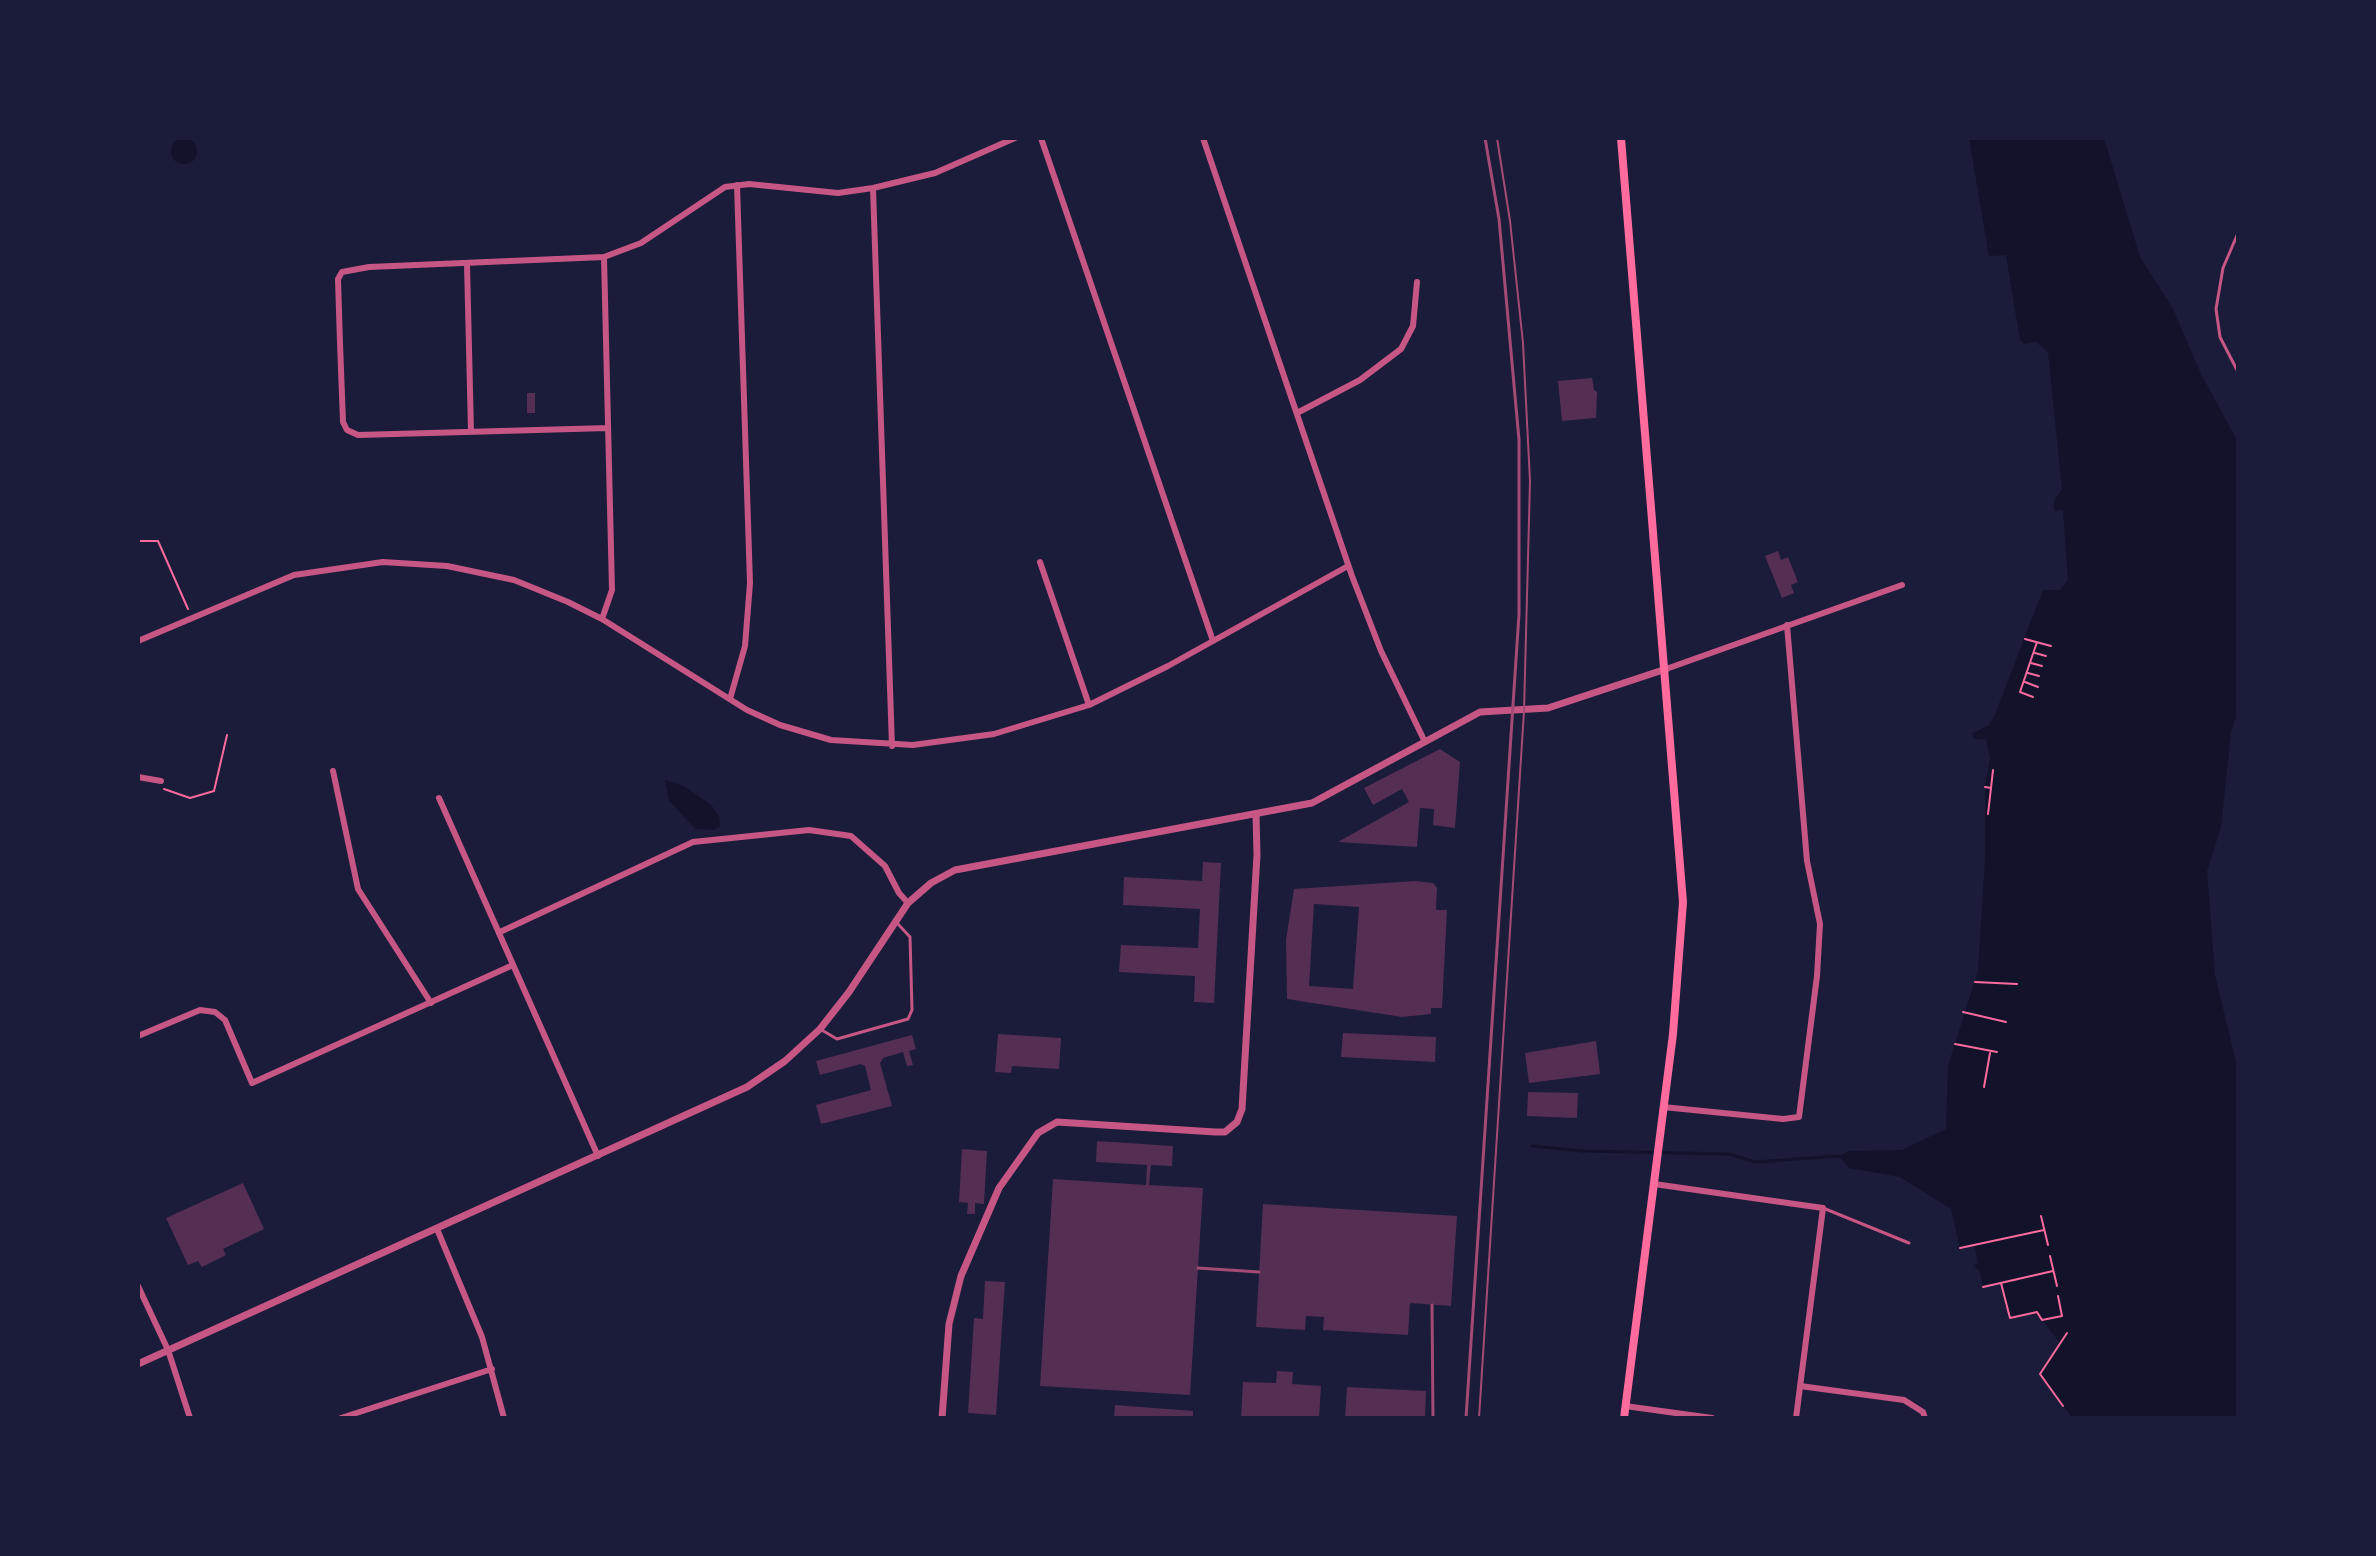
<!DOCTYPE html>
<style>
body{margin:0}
#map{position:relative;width:2376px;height:1556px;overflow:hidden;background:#1b1b3a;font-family:Montserrat,sans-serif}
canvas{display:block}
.frame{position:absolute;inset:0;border:140px solid #1b1b3a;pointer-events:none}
</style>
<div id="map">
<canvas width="2376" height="1556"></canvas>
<div class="frame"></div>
</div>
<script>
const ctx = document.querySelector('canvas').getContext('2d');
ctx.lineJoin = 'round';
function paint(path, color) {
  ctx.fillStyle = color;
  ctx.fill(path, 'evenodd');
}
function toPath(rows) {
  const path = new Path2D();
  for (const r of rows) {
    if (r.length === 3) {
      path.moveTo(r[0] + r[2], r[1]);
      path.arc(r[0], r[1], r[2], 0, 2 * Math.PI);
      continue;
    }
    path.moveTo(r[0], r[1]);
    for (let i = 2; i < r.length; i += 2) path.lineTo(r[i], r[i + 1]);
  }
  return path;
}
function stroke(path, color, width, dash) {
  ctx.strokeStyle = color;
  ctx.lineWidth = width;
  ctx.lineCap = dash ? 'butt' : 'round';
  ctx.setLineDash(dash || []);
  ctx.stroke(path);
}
const water = toPath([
 [1969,138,2104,138,2140,257,2172,307,2201,374,2238,442,2238,711,2231,732,2221,827,2207,871,2215,975,2238,1071,2238,1418,2072,1418,2040,1374,2060,1343,2036,1312,2009,1317,2001,1283,1983,1287,1980,1272,1973,1265,1978,1263,1974,1245,1960,1248,1951,1209,1900,1177,1849,1168,1839,1156,1849,1151,1902,1150,1946,1129,1948,1066,1978,971,1985,860,1985,787,1990,759,1986,739,1975,739,1972,734,1989,725,1994,717,2043,590,2060,590,2068,580,2063,510,2054,511,2054,501,2062,489,2048,352,2036,342,2024,344,2020,340,2006,255,1989,256],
 [184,151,13],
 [665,780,684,786,711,805,719,816,720,826,714,830,696,829,669,801]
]);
const stream = toPath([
 [1532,1146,1583,1151,1729,1154,1755,1162,1839,1156]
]);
const building = toPath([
 [1592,378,1594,390,1597,392,1596,418,1562,421,1558,381],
 [527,393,535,393,535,413,527,413],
 [1778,551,1781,560,1788,557,1798,582,1791,585,1794,593,1782,598,1765,556],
 [1440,749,1460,762,1455,828,1433,825,1434,809,1420,808,1417,847,1338,842,1409,802,1402,789,1373,805,1364,788],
 [1203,862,1221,863,1214,1003,1194,1002,1195,976,1119,972,1121,945,1198,948,1200,909,1123,905,1124,877,1202,881],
 [1415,881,1433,883,1437,888,1436,910,1447,910,1442,1008,1431,1008,1431,1014,1402,1017,1287,999,1286,940,1294,889],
 [1314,904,1359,907,1353,989,1309,986],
 [1343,1033,1436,1037,1435,1062,1341,1057],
 [998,1034,1061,1038,1059,1069,1012,1066,1011,1073,995,1072],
 [912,1035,916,1049,909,1051,913,1065,907,1066,903,1052,883,1058,880,1063,892,1106,821,1124,816,1105,871,1090,865,1066,861,1064,820,1075,816,1061],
 [1596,1041,1600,1074,1529,1083,1525,1053],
 [1528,1092,1578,1093,1577,1118,1527,1116],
 [1097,1141,1173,1146,1172,1166,1151,1165,1149,1185,1203,1188,1190,1395,1040,1386,1053,1179,1146,1185,1147,1165,1096,1162],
 [962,1149,987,1151,984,1204,975,1203,975,1214,967,1214,968,1203,959,1202],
 [243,1183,264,1229,223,1249,226,1255,202,1267,198,1261,188,1265,166,1218],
 [1263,1204,1457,1216,1451,1306,1410,1303,1408,1335,1323,1330,1324,1317,1306,1316,1305,1330,1256,1327],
 [985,1281,1005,1282,996,1415,968,1413,974,1318,983,1319],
 [1277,1371,1293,1372,1292,1384,1321,1386,1319,1418,1241,1418,1243,1382,1276,1383],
 [1347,1387,1426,1391,1425,1418,1345,1418],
 [1115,1405,1193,1411,1193,1418,1114,1418]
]);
const path = toPath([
 [138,541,158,541,188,609],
 [2025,639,2051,646],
 [2035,653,2046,656],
 [2031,663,2042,666],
 [2028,673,2039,676],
 [2025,682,2038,687],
 [2033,697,2020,692,2037,642],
 [1985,787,1991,788,1993,770],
 [164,789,190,798,214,791,227,735],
 [1988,814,1991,788],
 [1975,982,2017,984],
 [1963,1012,2006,1022],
 [1955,1044,1997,1052],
 [1984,1087,1990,1053],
 [2041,1216,2048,1245],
 [1960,1248,2044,1230],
 [2050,1256,2057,1286],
 [2001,1283,2010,1318,2037,1312,2042,1320,2062,1316,2058,1296],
 [1983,1287,2053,1271],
 [2063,1406,2040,1374,2067,1333]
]);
const service = toPath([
 [2238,233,2223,268,2216,309,2220,337,2238,372],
 [820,1029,837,1039,908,1019,912,1010,910,937,898,924],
 [1823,1208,1909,1243]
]);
const minor = toPath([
 [1041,138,1213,641],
 [1203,138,1352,576,1381,651,1425,742],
 [873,188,892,746],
 [467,264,471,432],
 [1297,413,1360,380,1401,349,1413,326,1417,282],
 [608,428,358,435,347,430,343,422,340,343,338,279,342,272,369,267,604,257,641,243,725,187,749,184,838,193,873,188,935,173,1015,138],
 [1040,562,1089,705],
 [602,619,612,590,604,257],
 [138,641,294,575,383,562,447,566,514,580,568,602,602,619,747,710,780,725,831,740,913,745,994,734,1089,705,1168,666,1348,566],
 [1666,669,1902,585],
 [730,699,745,646,750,583,737,185],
 [333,771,358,889,431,1003],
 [138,777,161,781],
 [439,798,598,1156],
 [500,932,693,842,809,830,851,836,885,866,899,893,908,903],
 [138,1036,200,1010,215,1012,225,1020,252,1083,513,965],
 [1663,1107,1783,1119,1799,1117,1817,976,1820,924,1807,861,1787,625],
 [1654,1184,1823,1208,1796,1418],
 [437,1229,482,1337,504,1418],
 [138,1286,168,1350,190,1418],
 [1800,1386,1904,1400,1923,1412,1925,1418],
 [1625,1406,1712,1418],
 [341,1418,492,1369]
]);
const tertiary = toPath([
 [138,1364,747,1087,785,1061,820,1029,849,992,908,903,931,883,955,870,1312,803,1480,712,1548,708,1666,669],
 [942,1418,949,1324,961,1276,999,1188,1038,1133,1057,1122,1215,1132,1225,1132,1237,1122,1242,1109,1257,855,1256,814]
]);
const secondary = toPath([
 [1621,138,1683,902,1673,1034,1624,1418]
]);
const tram = toPath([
 [1479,1418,1524,711,1530,481,1523,343,1510,221,1497,138]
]);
const rail = toPath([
 [1198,1268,1259,1272],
 [1432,1305,1433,1418],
 [1466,1418,1519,614,1519,440,1499,219,1485,138]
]);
paint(water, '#12122b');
stroke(stream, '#12122b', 3);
paint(building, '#542f53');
stroke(path, '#ff6b9d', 2);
stroke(service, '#c65784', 3);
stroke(minor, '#c65784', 6);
stroke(tertiary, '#c65784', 7);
stroke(secondary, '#ff6b9d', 8);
stroke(tram, '#a44b75', 2);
stroke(rail, '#a44b75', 3);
</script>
